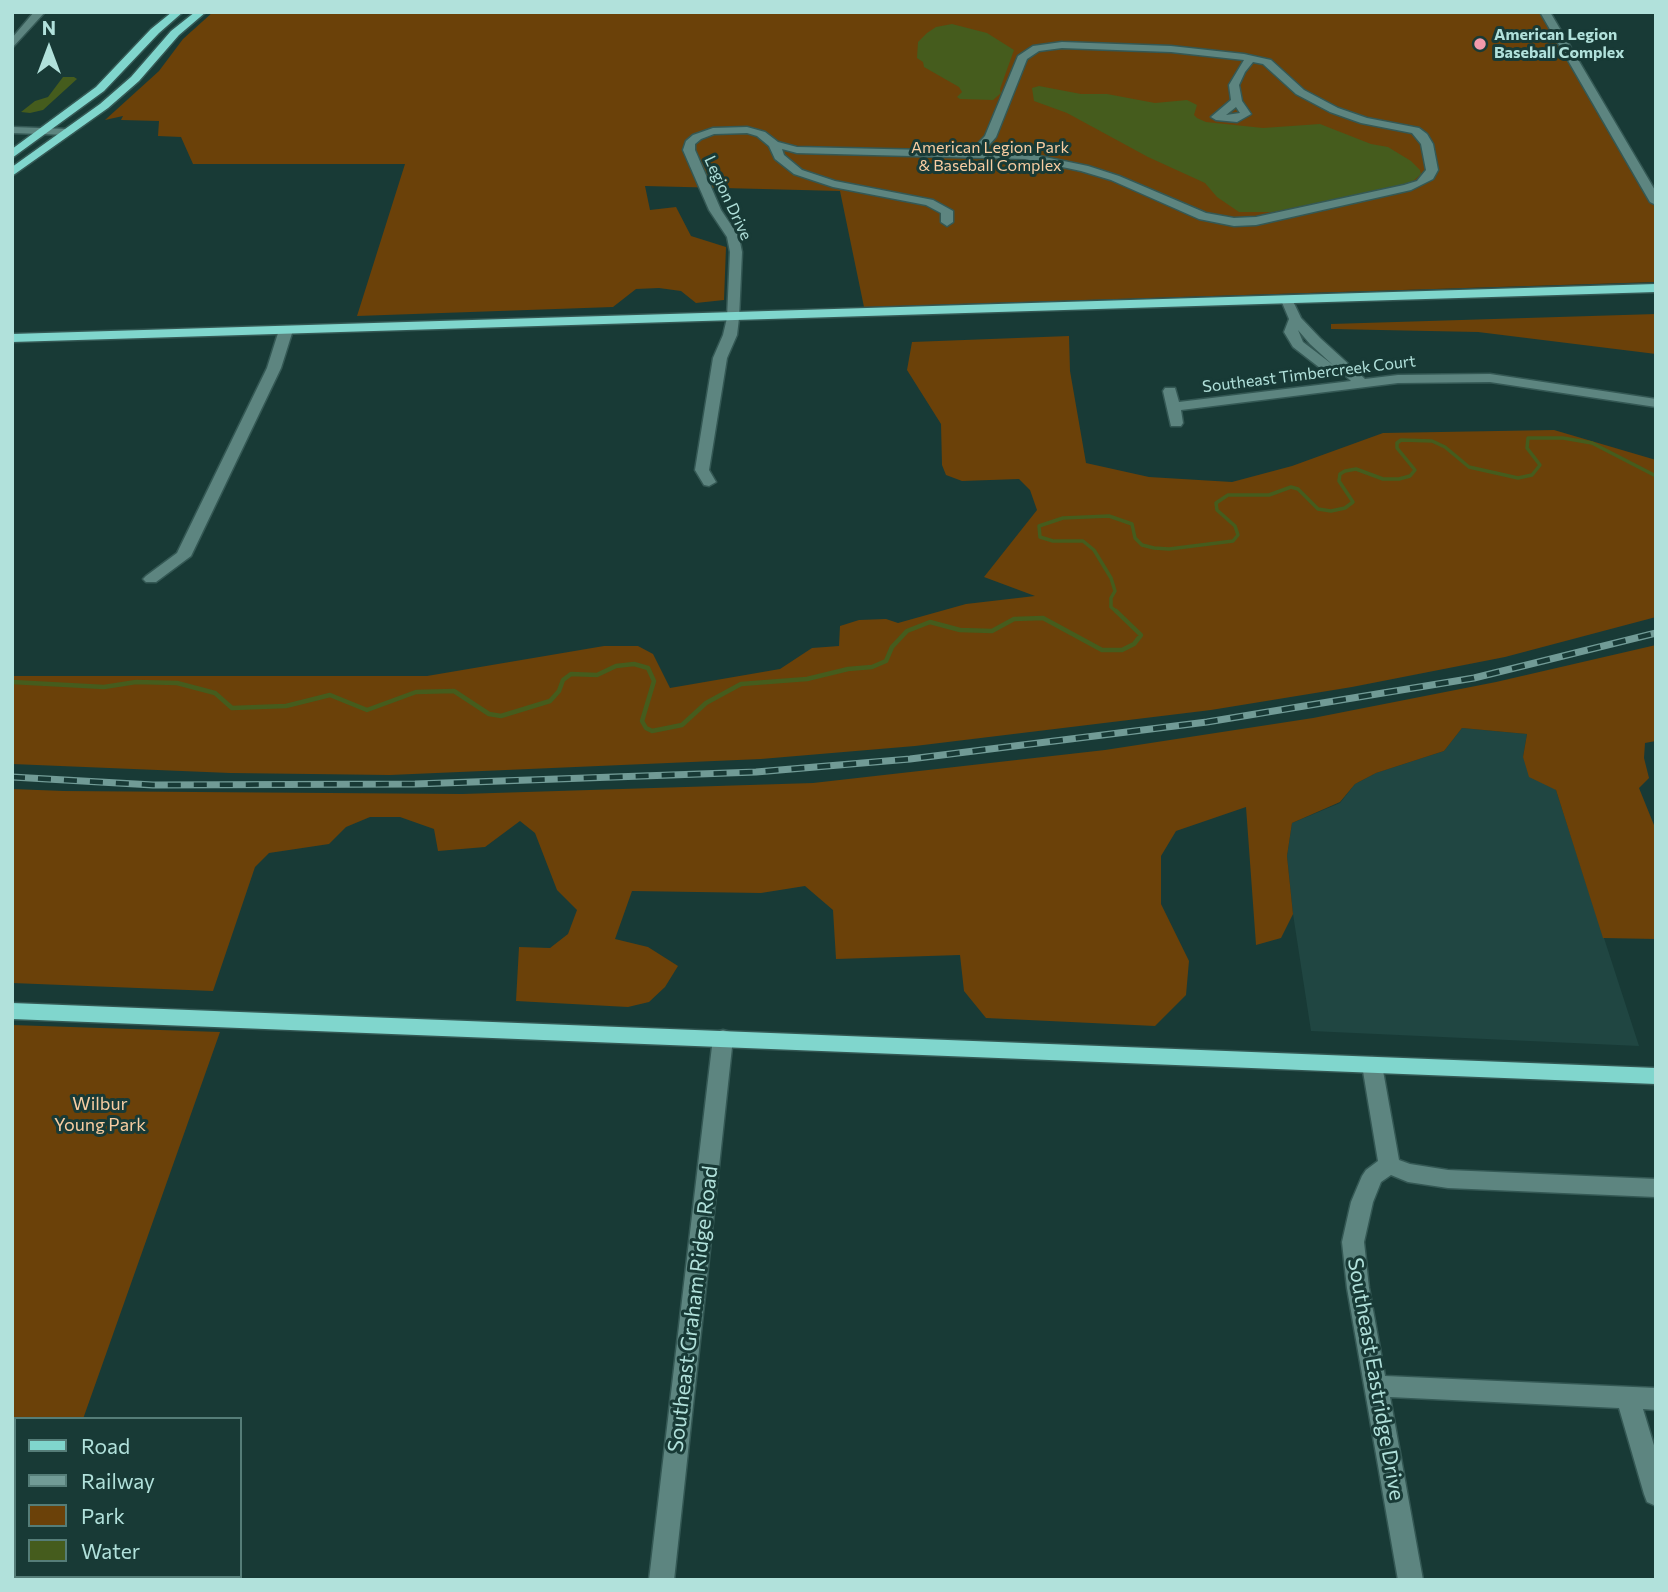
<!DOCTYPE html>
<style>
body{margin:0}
#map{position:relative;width:1668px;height:1592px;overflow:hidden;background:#183a36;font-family:Commissioner,sans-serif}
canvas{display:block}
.frame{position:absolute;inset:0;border:14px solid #b1e1db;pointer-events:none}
.legend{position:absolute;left:14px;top:1417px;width:228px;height:161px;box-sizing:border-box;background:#183a36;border:2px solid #557d78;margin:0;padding:9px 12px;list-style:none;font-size:21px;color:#b1e1db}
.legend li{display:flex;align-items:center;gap:14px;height:35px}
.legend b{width:35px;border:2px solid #557d78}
.north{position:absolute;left:14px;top:14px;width:70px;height:70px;-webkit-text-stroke:5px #183a36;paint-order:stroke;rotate:0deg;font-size:19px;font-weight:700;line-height:28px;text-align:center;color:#b1e1db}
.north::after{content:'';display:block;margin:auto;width:24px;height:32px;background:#b1e1db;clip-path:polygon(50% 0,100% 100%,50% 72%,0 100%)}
</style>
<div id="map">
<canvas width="1668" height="1592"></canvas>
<div class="frame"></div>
<ul class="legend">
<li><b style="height:9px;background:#80d6cd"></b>Road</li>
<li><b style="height:9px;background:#719b96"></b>Railway</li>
<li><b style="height:19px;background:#6b4109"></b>Park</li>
<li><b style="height:19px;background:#455c1d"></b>Water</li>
</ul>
<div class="north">N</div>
</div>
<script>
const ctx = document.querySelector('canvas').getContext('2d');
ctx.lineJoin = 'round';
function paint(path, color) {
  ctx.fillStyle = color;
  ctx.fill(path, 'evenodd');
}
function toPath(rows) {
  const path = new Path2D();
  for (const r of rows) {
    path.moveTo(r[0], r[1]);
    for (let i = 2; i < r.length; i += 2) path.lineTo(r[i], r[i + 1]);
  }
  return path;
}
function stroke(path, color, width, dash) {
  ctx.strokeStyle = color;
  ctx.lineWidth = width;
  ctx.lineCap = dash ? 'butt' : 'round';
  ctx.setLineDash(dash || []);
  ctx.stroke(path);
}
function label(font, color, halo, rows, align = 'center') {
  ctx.font = font + ' Commissioner,sans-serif';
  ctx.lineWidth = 6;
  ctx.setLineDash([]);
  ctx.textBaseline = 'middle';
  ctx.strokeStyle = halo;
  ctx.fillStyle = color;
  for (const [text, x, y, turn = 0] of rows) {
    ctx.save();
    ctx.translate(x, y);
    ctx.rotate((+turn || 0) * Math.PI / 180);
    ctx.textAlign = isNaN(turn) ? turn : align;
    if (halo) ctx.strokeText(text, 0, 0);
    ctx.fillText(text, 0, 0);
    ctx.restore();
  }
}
const built = toPath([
 [1462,728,1527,734,1523,757,1556,790,1639,1046,1311,1031,1293,914,1287,856,1292,823,1340,803,1355,784,1376,773,1444,751]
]);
const green = toPath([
 [213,12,1543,12,1656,202,1656,282,864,307,840,191,645,186,650,210,676,207,691,236,726,247,724,300,696,303,681,291,659,288,636,289,613,307,357,316,405,164,193,164,181,137,158,136,159,121,121,120,123,116,105,120,159,71,183,39],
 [1656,314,1656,354,1478,332,1331,329,1331,324],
 [1069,336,1070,371,1086,463,1149,477,1232,482,1292,466,1383,433,1554,430,1656,460,1656,617,1505,657,1352,687,1211,710,915,746,761,759,390,775,230,773,12,764,12,676,427,676,604,646,638,646,653,654,670,688,780,669,812,648,839,646,840,626,859,620,886,619,898,623,966,604,1035,596,984,577,1037,510,1030,490,1019,479,962,481,946,475,942,465,941,424,907,370,912,342],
 [1656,645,1656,741,1645,743,1644,758,1649,778,1639,788,1656,830,1656,939,1603,938,1556,790,1529,777,1523,757,1527,734,1462,728,1444,751,1376,773,1355,784,1340,802,1292,823,1287,856,1293,914,1281,938,1256,945,1246,807,1176,831,1161,856,1161,904,1189,961,1186,995,1155,1026,986,1018,964,991,960,955,836,959,833,910,805,886,761,893,632,891,615,939,648,947,678,966,665,987,649,1002,628,1007,516,1001,519,947,550,948,568,934,577,910,557,890,535,833,520,821,485,847,438,851,434,829,400,817,370,817,346,827,329,844,269,853,255,867,213,991,12,983,12,789,64,791,462,794,813,783,1105,750,1313,718,1496,682],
 [12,1025,220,1032,83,1419,16,1419,16,1576,27,1576,26,1580,12,1580]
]);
const water = toPath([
 [952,24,987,33,1014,50,1000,89,1001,93,993,100,960,99,957,97,962,92,959,87,924,67,923,62,917,58,918,42,927,33,936,27],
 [63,77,74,77,77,79,43,110,30,113,21,112,35,101,48,97],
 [1039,86,1081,94,1107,94,1155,103,1187,100,1197,105,1194,115,1197,118,1206,122,1263,128,1320,124,1371,144,1388,147,1411,161,1420,170,1421,174,1413,181,1391,188,1272,212,1239,212,1217,197,1205,183,1148,157,1067,113,1034,101,1032,88]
]);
const streamFar1 = toPath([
 [1118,613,1111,607,1111,598,1115,591,1111,578,1094,550,1083,541,1053,541,1040,537,1039,526,1063,518,1109,516,1132,524,1135,538,1142,545,1154,548,1169,549,1233,541,1238,535,1235,526,1217,510,1216,503,1228,495,1269,495,1291,487,1298,489,1318,509,1331,511,1345,508,1353,502,1339,481,1340,474,1345,471,1356,469,1383,479,1399,479,1410,476,1415,470,1397,448,1397,443,1401,440,1432,441,1445,447,1469,467,1518,478,1532,475,1540,465,1527,448,1528,438,1563,438,1592,443,1656,476]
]);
const stream = toPath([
 [12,682,104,687,136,682,177,683,215,693,232,708,286,706,330,695,367,710,416,692,454,691,489,714,501,716,550,701,559,691,563,680,571,674,597,675,616,666,634,664,648,668,654,681,642,721,646,728,652,731,682,725,706,703,741,684,807,679,848,669,872,667,886,661,892,647,907,631,930,622,960,630,992,631,1014,619,1043,618,1102,650,1122,650,1134,644,1141,635,1116,611]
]);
const minor = toPath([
 [34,12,45,12,12,48,12,38,34,12],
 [1540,12,1550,12,1656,192,1656,205,1650,202,1540,12],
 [1062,42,1171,46,1244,54,1271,60,1304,90,1338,108,1367,118,1419,128,1427,134,1433,144,1438,170,1433,179,1411,190,1256,225,1234,226,1199,219,1111,180,1081,171,1025,159,797,153,782,149,784,155,802,170,835,181,933,200,953,211,953,222,947,226,941,222,941,213,926,205,833,187,794,174,775,159,769,146,757,136,747,133,714,134,701,139,695,144,695,150,721,210,739,237,742,252,739,318,737,335,727,358,709,470,716,482,709,486,704,485,695,470,713,358,723,335,727,318,730,252,727,237,709,210,683,150,686,141,693,135,713,128,747,127,765,132,778,142,797,147,971,151,985,136,1018,56,1033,46,1062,42],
 [1062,48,1171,52,1244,60,1229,85,1231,100,1211,117,1216,120,1237,122,1251,114,1242,101,1239,85,1245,72,1253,62,1263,64,1296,94,1330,112,1361,123,1412,133,1421,144,1426,170,1417,181,1404,185,1256,217,1234,218,1206,213,1119,176,1088,166,1025,153,983,152,996,137,1027,59,1039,51,1062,48],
 [1236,107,1240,113,1226,115,1236,107],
 [12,127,68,129,74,132,68,135,12,133,12,127],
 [1287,296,1291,297,1301,318,1320,338,1365,379,1398,375,1490,374,1656,399,1656,407,1490,382,1398,383,1181,410,1183,423,1181,426,1171,426,1163,391,1165,388,1175,388,1179,402,1351,381,1334,365,1334,371,1324,371,1293,347,1284,332,1289,319,1281,300,1287,296],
 [1298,330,1310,344,1333,365,1303,342,1298,330],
 [286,326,293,330,281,368,191,556,156,582,146,582,143,579,146,576,177,553,267,368,279,330,286,326],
 [723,1030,730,1032,733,1038,674,1580,649,1580,713,1038,716,1032,723,1030],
 [1372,1057,1379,1059,1382,1065,1399,1160,1410,1164,1448,1170,1656,1179,1656,1197,1448,1188,1408,1182,1391,1175,1381,1182,1373,1202,1364,1242,1369,1288,1385,1376,1656,1388,1656,1410,1643,1409,1656,1452,1656,1506,1647,1502,1644,1494,1619,1408,1390,1397,1423,1580,1398,1580,1347,1288,1342,1242,1351,1202,1362,1176,1366,1170,1378,1161,1362,1065,1365,1059,1372,1057]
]);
const major = toPath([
 [172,12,183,12,159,33,104,91,12,158,12,149,96,87,151,29,172,12],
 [195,12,206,12,179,35,139,81,108,108,12,176,12,167,100,104,131,77,171,31,195,12],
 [1656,284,1656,292,12,342,12,334,1656,284],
 [12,1003,1656,1068,1656,1084,12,1019,12,1003]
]);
const rail = toPath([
 [12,777,153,785,415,784,756,772,910,759,1207,722,1474,678,1656,633]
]);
const markers = [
 [1480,44,7,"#f39aab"]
];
const farPoinames = [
 ["American Legion",1494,35],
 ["Baseball Complex",1494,53]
];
const farParknames = [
 ["American Legion Park",990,148],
 ["& Baseball Complex",990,166]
];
const farStreetnames = [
 ["Legion Drive",728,198,65],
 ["Southeast Timbercreek Court",1309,374,-7]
];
const parkNames = [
 ["Wilbur",100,1104],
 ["Young Park",100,1125]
];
const nearStreetnames = [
 ["Southeast Graham Ridge Road",693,1309,-83],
 ["Southeast Eastridge Drive",1376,1379,80]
];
paint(built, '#204642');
paint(green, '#6b4109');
paint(water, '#455c1d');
stroke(streamFar1, '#455c1d', 3.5);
stroke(stream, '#455c1d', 4.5);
stroke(minor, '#345854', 3);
stroke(major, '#345854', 3);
paint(minor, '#5d8580');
paint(major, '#80d6cd');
stroke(rail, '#719b96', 7);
stroke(rail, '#183a36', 4.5, [13]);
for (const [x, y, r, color] of markers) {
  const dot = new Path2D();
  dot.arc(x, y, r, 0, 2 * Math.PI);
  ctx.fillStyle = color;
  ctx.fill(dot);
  stroke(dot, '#183a36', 2.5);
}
label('bold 16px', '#b1e1db', '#183a36', farPoinames, 'left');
label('16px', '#f8cda2', '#183a36', farParknames);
label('16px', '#b1e1db', '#183a36', farStreetnames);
label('18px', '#f8cda2', '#183a36', parkNames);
label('21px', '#b1e1db', '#183a36', nearStreetnames);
</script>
